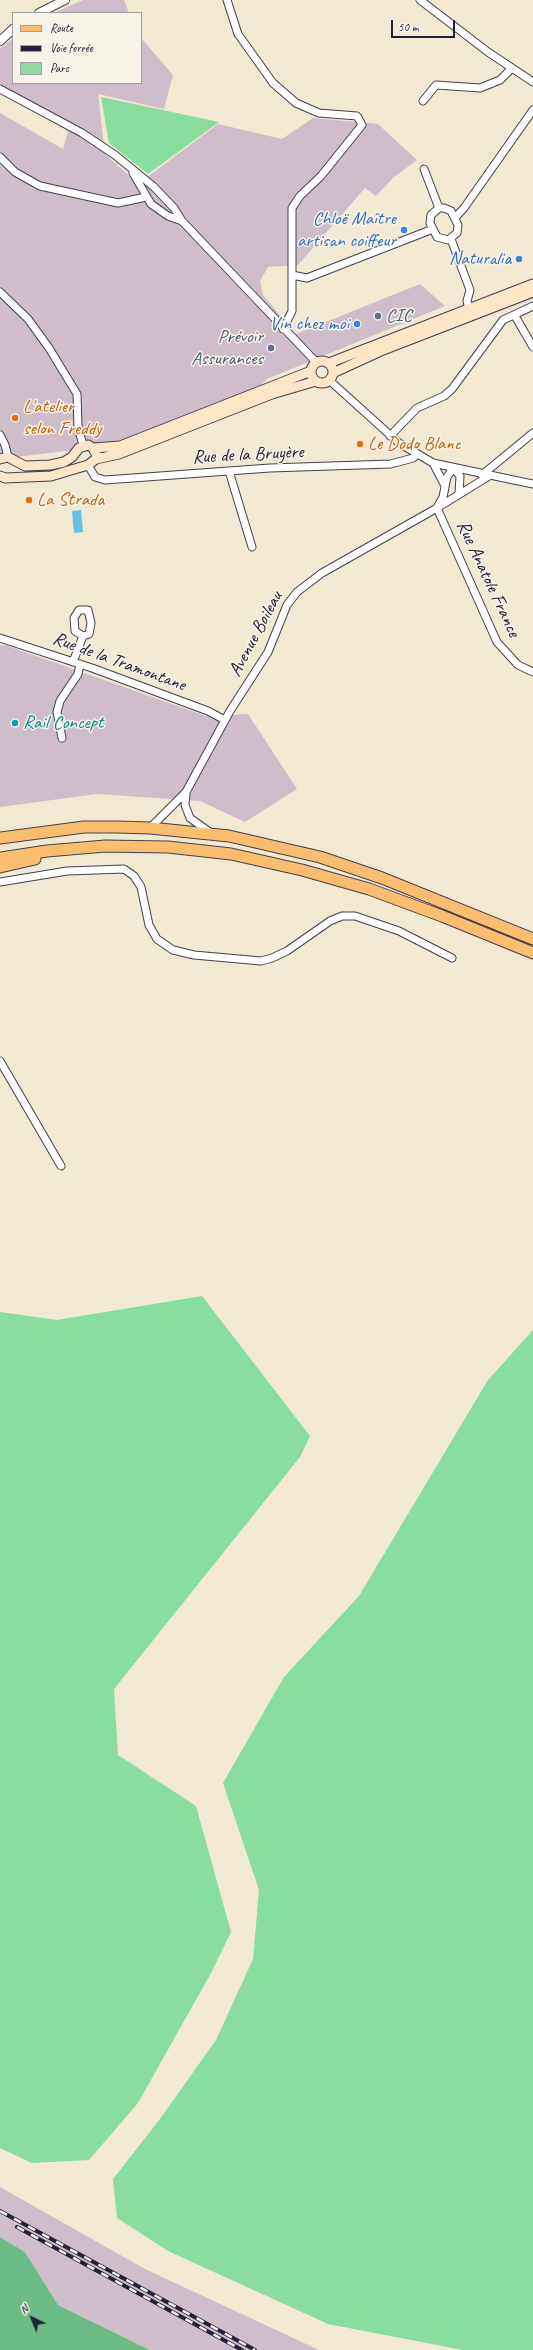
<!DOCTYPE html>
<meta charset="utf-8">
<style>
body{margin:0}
#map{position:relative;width:533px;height:2350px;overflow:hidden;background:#f2e9d2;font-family:Caveat,sans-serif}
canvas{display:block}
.legend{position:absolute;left:12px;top:12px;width:130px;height:72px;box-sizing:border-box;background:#f7f3e8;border:1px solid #a29fa3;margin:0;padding:5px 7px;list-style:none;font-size:12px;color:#22223b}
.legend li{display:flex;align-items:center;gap:8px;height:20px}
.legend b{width:20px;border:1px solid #a29fa3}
.north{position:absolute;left:12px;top:2298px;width:40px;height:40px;-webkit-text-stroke:3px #f7f3e8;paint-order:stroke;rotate:317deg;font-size:11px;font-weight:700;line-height:16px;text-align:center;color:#22223b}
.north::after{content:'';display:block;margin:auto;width:14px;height:18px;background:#22223b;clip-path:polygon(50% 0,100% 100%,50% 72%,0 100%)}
.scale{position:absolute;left:391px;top:20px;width:64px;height:18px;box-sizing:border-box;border:2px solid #22223b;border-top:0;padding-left:5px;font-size:12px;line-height:14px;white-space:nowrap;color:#22223b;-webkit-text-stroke:3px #f7f3e8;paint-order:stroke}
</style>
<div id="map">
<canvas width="533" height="2350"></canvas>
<ul class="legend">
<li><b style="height:5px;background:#fbbe6e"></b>Route</li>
<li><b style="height:5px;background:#22223b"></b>Voie ferrée</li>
<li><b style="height:11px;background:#89dd9e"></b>Parc</li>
</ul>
<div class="north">N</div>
<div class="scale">50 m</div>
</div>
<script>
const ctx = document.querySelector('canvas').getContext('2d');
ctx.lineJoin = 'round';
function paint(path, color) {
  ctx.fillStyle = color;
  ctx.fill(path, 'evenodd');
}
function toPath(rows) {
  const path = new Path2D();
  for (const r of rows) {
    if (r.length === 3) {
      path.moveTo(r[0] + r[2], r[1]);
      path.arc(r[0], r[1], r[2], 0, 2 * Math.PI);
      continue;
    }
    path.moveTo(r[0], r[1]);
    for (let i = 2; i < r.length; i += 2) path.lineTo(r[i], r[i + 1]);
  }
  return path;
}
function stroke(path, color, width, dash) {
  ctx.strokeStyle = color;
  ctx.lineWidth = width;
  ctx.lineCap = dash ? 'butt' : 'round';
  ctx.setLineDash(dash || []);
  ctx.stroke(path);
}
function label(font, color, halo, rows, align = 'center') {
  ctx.font = font + ' Caveat,sans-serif';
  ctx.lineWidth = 3;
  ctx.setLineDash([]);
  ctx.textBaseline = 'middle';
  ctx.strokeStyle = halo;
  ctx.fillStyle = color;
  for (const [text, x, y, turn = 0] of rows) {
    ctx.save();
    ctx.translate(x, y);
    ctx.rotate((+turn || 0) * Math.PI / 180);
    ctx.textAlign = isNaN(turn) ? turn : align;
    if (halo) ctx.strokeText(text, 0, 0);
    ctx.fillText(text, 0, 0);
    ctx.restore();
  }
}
const industrial = toPath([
 [83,0,124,0,129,13,54,13],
 [13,38,13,83,141,83,141,38,173,75,164,109,98,94,105,154,138,184,218,124,282,139,313,118,378,124,417,160,394,177,376,196,365,188,298,265,268,267,260,281,263,295,296,334,420,284,445,306,267,379,258,388,114,445,0,459,0,113,63,149,68,131,0,84,0,49],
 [0,645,8,646,206,716,248,714,297,789,245,822,200,801,97,794,0,807],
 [0,2187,145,2269,319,2350,150,2350,58,2305,25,2252,0,2237]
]);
const green = toPath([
 [101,97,219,122,148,174,109,143],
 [202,1296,310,1436,300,1457,114,1689,118,1755,196,1806,231,1932,211,1973,138,2103,89,2160,32,2163,0,2148,0,1312,57,1320],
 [533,1330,533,2350,463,2350,328,2324,168,2251,117,2218,113,2179,160,2119,216,2040,253,1959,259,1890,223,1783,284,1677,359,1596,488,1380]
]);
const forest = toPath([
 [0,2237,25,2252,58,2305,150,2350,0,2350]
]);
const water = toPath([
 [81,510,83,532,74,533,72,511]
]);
const minor = toPath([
 [227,0,238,34,273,83,296,103,319,113,357,116,362,125,321,176,300,196,292,208,292,311,283,329],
 [420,0,488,52,533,82],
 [0,89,82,133,115,155,154,187,174,208,182,221,316,362],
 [423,101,436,85,480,88,500,80,512,68],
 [0,157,15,172,40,186,118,203,146,197],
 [424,169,439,208],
 [133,173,151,204,168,216,182,221],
 [439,208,444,208,451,211,458,225,457,233,448,240,437,237,430,223,431,215,439,208],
 [455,218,464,208,533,110],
 [451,239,470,290,467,301,469,309],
 [292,275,307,278,433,229],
 [0,292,28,319,49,348,77,394,78,427,83,445],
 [515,316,533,347],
 [329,380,399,443,433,463,533,484],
 [0,435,5,445,8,457],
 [390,436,417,408,444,396,452,389,503,320,533,306],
 [433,463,445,486],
 [88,465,95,477,105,480,270,468,391,464,413,458,417,455],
 [453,468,460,476,459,493],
 [229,471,252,547],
 [482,475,533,433],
 [438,506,443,497,447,477,453,468],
 [437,508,497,642,518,665,533,672],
 [0,638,92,668,208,711,225,720],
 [73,662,83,636,89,634,91,623,88,610,79,610,74,618,75,631,83,636],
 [62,738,57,712,60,701,78,674,80,664],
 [186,793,185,805,190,818,211,833],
 [150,828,186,792,230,711,268,652,287,605,297,592,322,573,437,508,489,476],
 [0,882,67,871,124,869,134,876,141,887,149,925,157,939,173,950,194,955,261,961,272,958,287,951,330,921,342,916,355,916,399,931,452,958],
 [0,1061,61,1166]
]);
const tertiary = toPath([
 [39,13,65,0],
 [0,41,13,29]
]);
const secondary = toPath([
 [322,372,11],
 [329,363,533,284],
 [333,373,383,350,533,292],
 [93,448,120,446,311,371],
 [0,459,8,457,25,466,50,465,64,462,72,457,79,448,88,445,93,448,97,456,96,459,88,465,51,476,5,478,0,476],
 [96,459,119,454,272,394,316,381]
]);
const primary = toPath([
 [0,838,84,827,117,827,150,828,229,836,320,857,382,878,533,939],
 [0,858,47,851,105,846,168,847,231,854,302,870,369,889,442,916,533,953],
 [0,867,35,859]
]);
const rail = toPath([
 [0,2211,255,2350],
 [17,2227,242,2350]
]);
const markers = [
 [404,230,4,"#3f7fe0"],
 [519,259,4,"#3f7fe0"],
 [378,316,4,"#5c6f8a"],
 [357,324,4,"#3f7fe0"],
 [271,348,4,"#5c6f8a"],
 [15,418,4,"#e8710a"],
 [360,444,4,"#e8710a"],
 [29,500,4,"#e8710a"],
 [15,723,4,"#0f9aa8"]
];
const shopNames = [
 ["Chloë Maître",396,219],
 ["artisan coiffeur",396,241],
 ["Naturalia",511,259],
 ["Vin chez moi",349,324]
];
const serviceNames = [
 ["CIC",386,316],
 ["Prévoir",263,337,"right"],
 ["Assurances",263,359,"right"]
];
const foodNames = [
 ["L'atelier",23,407],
 ["selon Freddy",23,429],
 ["Le Dodo Blanc",368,444],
 ["La Strada",37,500]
];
const streetNames = [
 ["Rue de la Bruyère",248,455,-3],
 ["Rue Anatole France",488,579,65],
 ["Avenue Boileau",256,634,-62],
 ["Rue de la Tramontane",119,662,20]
];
const cultureNames = [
 ["Rail Concept",23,723]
];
paint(industrial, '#d0bdcc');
paint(green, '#89dd9e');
paint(forest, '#6ebc85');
paint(water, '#64c1e2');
stroke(minor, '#414052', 9);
stroke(tertiary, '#414052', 10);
stroke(secondary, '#414052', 11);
stroke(primary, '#414052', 13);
stroke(minor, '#fff', 7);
stroke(tertiary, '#fff', 8);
stroke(secondary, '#fde5c5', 9);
stroke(primary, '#fbbe6e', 11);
stroke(rail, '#22223b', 4);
stroke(rail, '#f7f3e8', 2.5, [8]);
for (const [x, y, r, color] of markers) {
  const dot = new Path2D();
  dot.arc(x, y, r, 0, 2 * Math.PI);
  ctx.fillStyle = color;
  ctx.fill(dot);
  stroke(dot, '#f7f3e8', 1.5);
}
label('19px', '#366cbe', '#f7f3e8', shopNames, 'right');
label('19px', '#4e5e75', '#f7f3e8', serviceNames, 'left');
label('19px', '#c56008', '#f7f3e8', foodNames, 'left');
label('19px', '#22223b', '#f7f3e8', streetNames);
label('19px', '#0d838f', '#f7f3e8', cultureNames, 'left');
</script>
